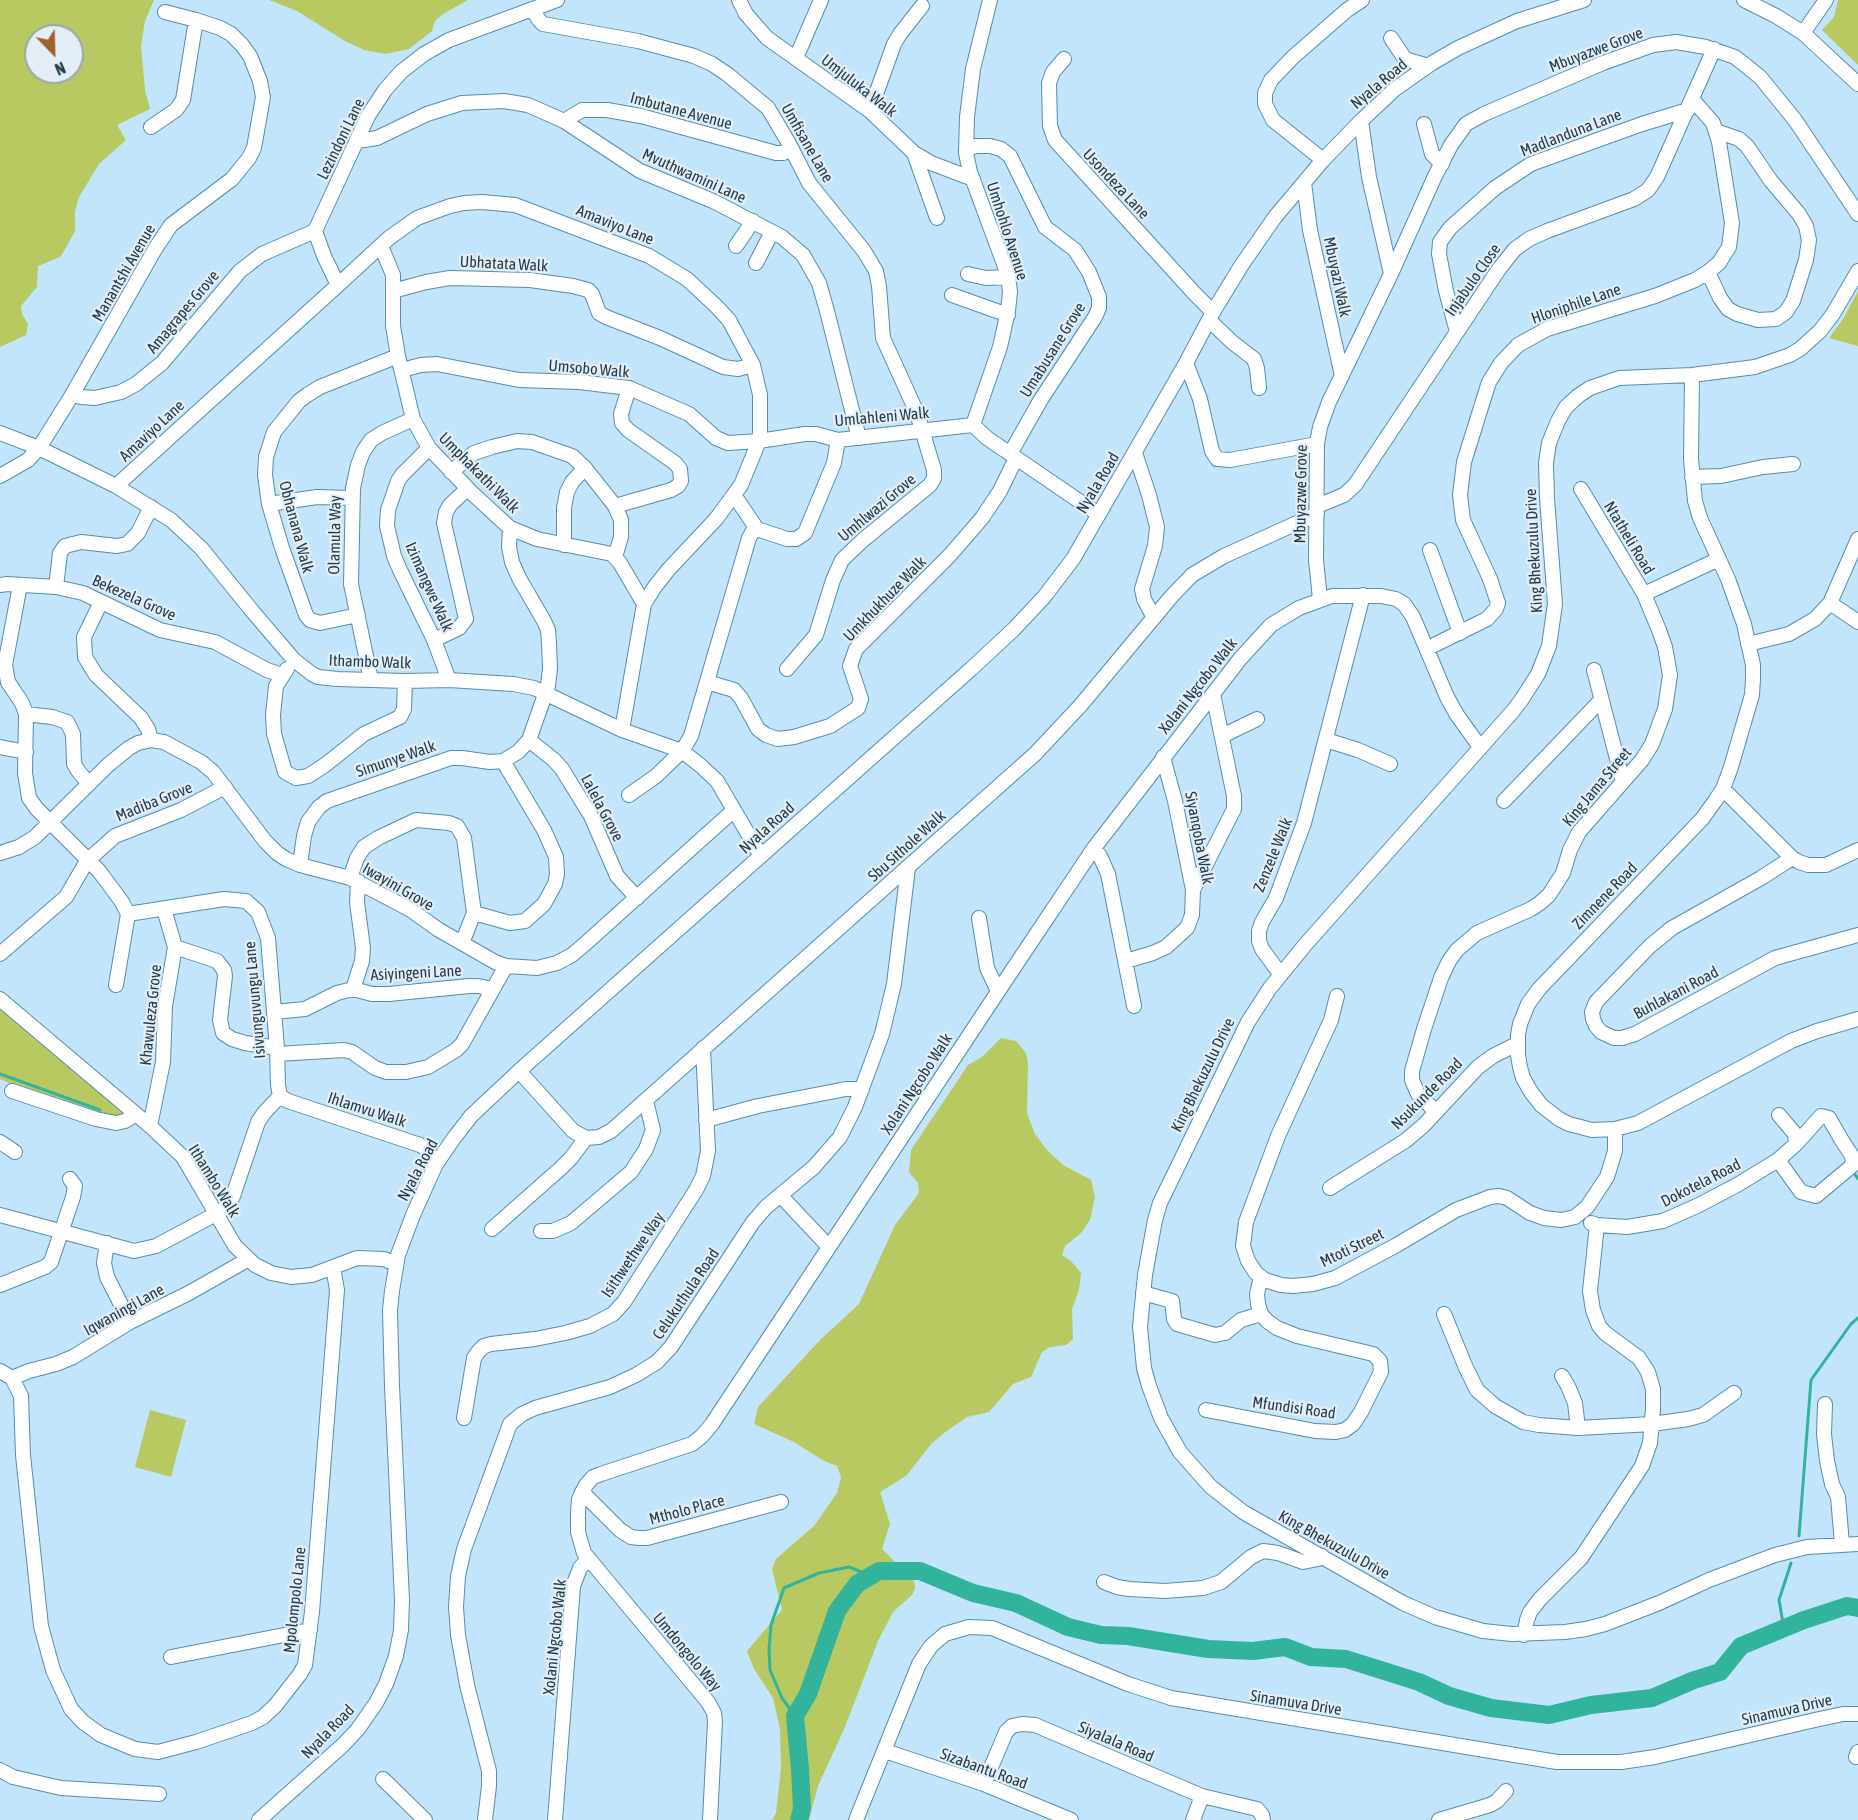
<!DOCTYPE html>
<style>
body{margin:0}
#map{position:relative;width:1858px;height:1820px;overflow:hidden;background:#c3e5fb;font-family:"Asap Condensed",sans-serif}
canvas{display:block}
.north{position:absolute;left:24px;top:24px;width:60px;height:60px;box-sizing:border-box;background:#e3eef6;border:2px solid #97a6b1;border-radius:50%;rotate:157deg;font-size:16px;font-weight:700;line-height:24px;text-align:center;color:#243b4a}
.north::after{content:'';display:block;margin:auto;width:21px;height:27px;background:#a0602a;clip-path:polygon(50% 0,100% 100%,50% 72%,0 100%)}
</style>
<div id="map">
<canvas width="1858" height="1820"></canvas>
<div class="north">N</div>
</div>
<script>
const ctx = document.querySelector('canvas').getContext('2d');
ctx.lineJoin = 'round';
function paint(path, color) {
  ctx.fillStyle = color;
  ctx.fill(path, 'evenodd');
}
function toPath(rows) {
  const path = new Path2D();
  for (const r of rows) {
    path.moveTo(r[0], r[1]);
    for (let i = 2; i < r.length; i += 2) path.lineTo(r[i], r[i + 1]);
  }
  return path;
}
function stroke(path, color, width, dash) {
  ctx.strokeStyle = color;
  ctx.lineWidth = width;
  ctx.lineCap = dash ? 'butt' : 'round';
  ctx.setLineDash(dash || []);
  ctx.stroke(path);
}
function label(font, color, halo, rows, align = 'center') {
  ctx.font = font + ' "Asap Condensed",sans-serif';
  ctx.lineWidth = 4.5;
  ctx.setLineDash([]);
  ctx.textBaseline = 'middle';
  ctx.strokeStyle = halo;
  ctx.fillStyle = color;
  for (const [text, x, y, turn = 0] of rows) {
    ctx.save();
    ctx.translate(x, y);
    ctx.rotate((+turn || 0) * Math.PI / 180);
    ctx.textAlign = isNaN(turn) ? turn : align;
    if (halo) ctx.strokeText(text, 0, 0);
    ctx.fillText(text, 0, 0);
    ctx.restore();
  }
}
const green = toPath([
 [0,0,154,0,145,21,141,46,145,90,150,109,117,125,126,140,99,164,79,197,75,211,75,231,64,251,60,257,38,266,37,287,21,306,22,314,28,324,26,335,0,347],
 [36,36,72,36,72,72,36,72],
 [269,0,468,0,443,14,435,21,432,31,409,49,385,54,364,50,345,41,297,11],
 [1838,0,1858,0,1858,65,1822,30,1834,17],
 [1858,291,1858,346,1829,338,1843,319],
 [0,1006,127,1113,115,1117,17,1087,0,1079],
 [1001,1038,1016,1041,1026,1053,1028,1063,1027,1113,1035,1134,1046,1149,1063,1165,1091,1180,1095,1197,1090,1220,1081,1233,1065,1246,1062,1255,1071,1261,1081,1273,1079,1290,1072,1309,1073,1339,1066,1345,1050,1347,1042,1352,1031,1377,1013,1384,989,1412,967,1417,944,1433,932,1443,906,1476,880,1492,890,1524,882,1549,914,1581,915,1588,912,1595,893,1612,878,1641,845,1727,818,1786,809,1820,772,1820,776,1813,781,1768,780,1729,773,1698,754,1669,747,1651,782,1610,772,1569,776,1559,814,1526,837,1493,841,1477,837,1466,824,1461,794,1442,754,1424,758,1407,820,1340,859,1304,895,1225,919,1193,918,1183,909,1172,911,1150,968,1065,982,1057],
 [150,1410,186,1420,171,1477,135,1467]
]);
const stream = toPath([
 [0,1074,100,1110],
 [1854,1173,1858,1179],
 [1799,1536,1811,1380,1851,1324,1858,1318],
 [1784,1629,1779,1600,1791,1563],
 [795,1716,782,1698,770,1670,769,1649,771,1625,784,1588,819,1573,849,1567,871,1576]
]);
const river = toPath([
 [799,1820,802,1809,800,1769,795,1716,808,1694,837,1611,857,1584,879,1571,920,1571,973,1593,1016,1603,1068,1627,1101,1635,1128,1636,1208,1649,1253,1651,1285,1647,1311,1657,1346,1659,1419,1682,1449,1696,1491,1708,1549,1715,1591,1705,1652,1698,1694,1680,1720,1672,1741,1646,1804,1620,1847,1606,1858,1608]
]);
const minor = toPath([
 [739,0,746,14,767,38,870,111,914,153,931,163,973,179],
 [1744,0,1776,16,1803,33,1858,84],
 [532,9,539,20,543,24,638,41,694,56,712,64,727,74,768,108,788,142,809,183,864,251,876,271,879,286,883,338,917,413,934,470,934,478,930,485,863,540,842,560,833,580,816,635,787,669],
 [1803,33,1826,0],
 [1391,38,1405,59,1428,66],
 [796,58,821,0],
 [1064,59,1053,72,1049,83,1050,126,1055,140,1194,293,1213,312],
 [870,111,894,44,900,34,922,6],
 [564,121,582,110,607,110,641,116,776,153,783,153,792,149],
 [1361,121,1369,177,1391,274],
 [1424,124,1432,154,1442,164],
 [151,127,176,110,183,100,196,20],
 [357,141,377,138,427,114,462,103,504,101,528,105,564,121,640,171,713,201,782,237,803,255,819,283,827,311,859,438],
 [966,149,976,146,990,146,1001,149,1010,156,1045,227,1075,250,1089,272,1099,297,1099,308,1095,317,1040,401,1010,454],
 [914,153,937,218],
 [1323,160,1273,120,1265,104,1265,93,1271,80,1293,57,1347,10,1362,0],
 [1304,183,1310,230,1342,376],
 [381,246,393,275,393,326,398,356,413,419,429,448,473,494,510,528,537,539,612,554,620,563,644,604],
 [736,246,753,221],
 [756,263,772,232],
 [1858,271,1833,314,1820,331,1800,349,1790,355,1755,367,1692,375,1619,378,1590,388,1578,396,1566,407,1558,421,1549,443,1546,463,1547,498,1555,604,1549,646,1538,674,1522,699,1513,711,1305,945,1270,988,1248,1022,1160,1203,1155,1220,1145,1275,1140,1327,1144,1368,1149,1386,1161,1418,1180,1452,1211,1487,1243,1512,1403,1603,1435,1617,1483,1631,1512,1634,1565,1632,1586,1629,1605,1624,1659,1603,1709,1580,1775,1555,1807,1547,1858,1544],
 [1708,272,1720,298,1728,309,1737,314,1758,320,1776,319,1786,312,1793,301,1806,260,1809,240,1806,226,1799,214,1771,181,1747,146,1739,139,1716,131],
 [968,274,986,278,1008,277],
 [338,285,324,256,315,231,368,116,385,90,401,72,424,54,449,40,557,0],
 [393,291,426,282,450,278,530,280,573,286,588,290,592,294,599,313,606,317,660,338,723,367,738,369,753,365],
 [952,295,1008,315],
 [1209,320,1232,342,1254,359,1257,368,1259,388],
 [1457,332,1446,291,1439,254,1440,242,1450,228,1495,188,1531,164,1642,124,1688,110],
 [1186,363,1200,399,1212,451,1217,459,1230,460,1317,444],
 [402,370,421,365,437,364,519,380,579,382,629,388,689,414,716,438,728,443,759,441,805,434,816,434,838,440,973,425],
 [1692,375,1691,459,1695,501,1700,518,1728,579,1744,624,1753,665,1753,679,1752,695,1731,767,1723,789,1715,801,1702,819,1539,989,1528,1004,1520,1024,1518,1035,1518,1055,1520,1067,1523,1078,1531,1092,1541,1105,1559,1119,1569,1124,1592,1130,1615,1129,1638,1123,1791,1041,1817,1031,1858,1019],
 [72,395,81,397,95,398,121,392,136,384,162,363,240,271,262,254,315,231],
 [973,425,1000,347,1008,311,1010,292,1008,275,970,172,966,153,967,117,973,69,990,0],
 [973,425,987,438,1098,514],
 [0,433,39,448,116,486,171,520,201,548,253,612,294,660,312,674,318,677,337,679,405,681,449,680,513,684,534,688,622,730,682,751,701,766,717,781,761,856],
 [429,448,402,475,398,481,388,510,387,526,394,556,399,568,434,640,449,680],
 [1135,453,1149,495,1157,527,1155,546,1142,589,1144,599,1154,618],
 [451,472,474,453,492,447,517,441,532,442,572,456,585,468,615,506,621,520,621,537,615,557],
 [0,476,28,460,39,448,72,395,155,249,171,225,232,179,249,158,254,148,263,97,260,81,250,56,242,45,231,34,220,28,196,20,165,12],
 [1692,477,1721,476,1763,467,1793,464],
 [116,486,338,285,389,238,417,218,450,206,464,203,482,202,515,205,649,256,687,279,716,306,729,320,753,365,760,395,760,432,759,441,741,485,716,519,668,570,654,588,644,604,622,730],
 [734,495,757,529],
 [269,504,317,497,352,498],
 [615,506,671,490,678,486,681,481,680,469,675,463,628,430,622,423,621,414,629,388],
 [1317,506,1344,495,1355,485,1499,269,1515,249,1529,239,1547,231,1634,199,1648,190,1657,177,1714,49],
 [564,545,564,508,567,492,572,482,585,468],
 [1430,550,1460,633],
 [0,585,7,584,56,587,83,593,160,630,215,642,267,670,282,675],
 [20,585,5,665,8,682,22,703,26,714,25,773,29,798,37,809,99,871,122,902,128,914],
 [56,587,60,553,65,546,81,542,117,546,127,544,138,533,151,507],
 [1644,594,1719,559],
 [1320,599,1316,560,1317,444,1320,427,1329,402,1391,274,1435,176,1451,145,1466,124,1484,114,1603,63,1653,45,1676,42,1706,47,1735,57,1760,77,1795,120,1858,214],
 [101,602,84,637,85,657,96,675,141,718,148,729,151,740],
 [1830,603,1858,622],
 [358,615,320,623,310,620,306,615,282,548,269,504,265,475,266,457,274,432,299,401,307,395,320,387,398,356],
 [434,640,459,628,466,619,444,523,446,512,450,505,467,489],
 [1748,644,1789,634,1815,619,1830,603,1858,539],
 [1428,648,1487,619,1496,609,1498,603,1490,579,1463,520,1460,495,1464,462,1483,401,1489,382,1501,363,1518,345,1547,329,1655,296,1695,280,1708,272,1719,263,1729,247,1732,223,1719,142,1713,123,1693,100],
 [287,669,276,686,273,715,274,734,285,772,296,778,308,776,325,765,364,734,400,717,404,709,405,681],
 [1594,670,1623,782],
 [371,680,351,584,353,488,358,465,363,452,371,440,382,433,413,419],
 [707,682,734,690,741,698,758,729,766,735,778,739,794,737,830,726,858,708,861,699,850,666,856,649,950,555,982,518,1000,491,1016,458],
 [26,714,52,717,67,722,73,734,74,764,79,772,89,784],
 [1222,736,1257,719],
 [529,740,554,760,562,769,591,816,617,876,637,898],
 [1326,740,1358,750,1390,764],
 [0,747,26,752],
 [1723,789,1792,858,1799,862,1808,865,1826,865,1858,850],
 [629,795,656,776,682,751,691,736,749,538,753,531,757,529,787,539,796,539,805,533,834,463,838,440],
 [1504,801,1601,700],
 [1094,848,1100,856,1108,874,1134,1006],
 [0,853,19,847,35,837,108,765,129,748,138,743,151,740,164,742,201,762,213,772,265,841,277,853,286,859,300,865,350,878,411,910,439,930,495,962,506,966,537,968,557,963,572,955,586,943,734,810],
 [1792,858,1761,878,1672,928,1650,946,1596,1002,1592,1012,1593,1019,1596,1026,1601,1032,1614,1038,1622,1038,1635,1034,1775,958,1858,935],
 [300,865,304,836,308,822,319,807,327,801,451,758,462,758,490,762,503,761,518,752,529,740,548,686,550,668,549,643,548,630,544,621,519,578,512,562,509,547,510,528],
 [350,878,357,858,364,847,378,838,416,820,449,823,457,826,464,838,474,913,462,943],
 [1193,890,1234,809,1234,796,1213,694],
 [474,913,510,923,525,921,544,904,555,884,557,874,556,857,544,830,503,761],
 [128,914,224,899,246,901,258,912,268,938,277,1048,278,1085,280,1096],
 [979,918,987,968,998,991],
 [175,947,217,961,224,970,225,976,220,1020,223,1033,232,1039,245,1043,277,1048],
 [0,954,66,897,87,861,115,836,181,810,225,787],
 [1126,961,1153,953,1166,947,1187,928,1192,915,1193,890,1175,801,1163,757],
 [1281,975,1262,949,1259,941,1259,931,1262,922,1276,898,1304,823,1363,595],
 [116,985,128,914],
 [353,989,362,961,363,948,357,902,358,881],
 [1337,996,1331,1020,1278,1136,1246,1222,1243,1246,1248,1261,1256,1273,1265,1280,1281,1285,1293,1286,1313,1284,1335,1278,1395,1246,1456,1210,1490,1197,1499,1196,1507,1198,1530,1213,1544,1218,1561,1220,1575,1217,1587,1207,1607,1177,1615,1151,1615,1129],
 [0,999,150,1126,183,1157,235,1246,255,1265,271,1273,291,1277,312,1275,357,1258,384,1259,396,1264],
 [274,1012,305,1009,337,993,353,989,372,994,389,994,469,986,478,986,493,989],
 [277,1054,344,1050,352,1052,375,1068,386,1072,406,1072,428,1067,456,1050,462,1044,506,966],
 [519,1071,573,1131,586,1138,599,1137,611,1131,1035,754,1080,706,1171,597,1192,575,1224,556,1317,514],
 [12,1091,96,1119,116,1123,125,1121,136,1114],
 [280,1096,288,1101,420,1145,427,1149,436,1164],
 [1435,1111,1418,1094,1412,1080,1412,1071,1424,1029,1441,978,1449,961,1457,950,1477,933,1531,909,1540,903,1549,895,1563,873,1570,850,1579,832,1642,760,1652,744,1665,709,1670,675,1665,647,1659,630,1644,594,1581,489],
 [706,1120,758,1106,815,1095,846,1089,862,1089],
 [150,1126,163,1062,165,1006,175,947,164,909],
 [0,1142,15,1152],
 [1778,1160,1801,1192,1816,1196,1853,1165,1852,1156,1841,1139,1829,1118,1821,1116,1796,1144],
 [1330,1188,1405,1141,1423,1126,1478,1067,1493,1056,1517,1044],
 [780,1195,829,1247],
 [0,1215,134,1251,156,1246,216,1214,228,1206,233,1196,258,1122,264,1113,280,1096],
 [1591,1223,1597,1225,1627,1227,1663,1221,1699,1205,1737,1185,1778,1160,1796,1144,1795,1134,1779,1115],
 [492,1229,561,1168,571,1158,586,1138],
 [541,1231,553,1231,571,1223,631,1172,646,1149,653,1130,646,1101],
 [107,1243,104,1263,107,1277,130,1322],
 [0,1285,45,1267,51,1262,73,1197,75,1186,70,1179],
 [1143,1293,1172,1301,1174,1319,1177,1324,1215,1335,1225,1333,1241,1320,1261,1314],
 [1444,1314,1466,1368,1477,1390,1495,1406,1523,1422,1539,1425,1578,1428,1652,1424,1688,1419,1703,1415,1734,1393],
 [0,1371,12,1378,21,1396,23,1455,41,1626,53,1670,71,1709,83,1722,101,1735,135,1749,158,1752,196,1742,252,1723,263,1717,275,1706,300,1674,305,1665,312,1612,337,1290,333,1267],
 [1562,1376,1568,1386,1575,1403,1578,1428],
 [12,1378,29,1371,56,1364,73,1357,130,1322,189,1293,247,1260],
 [1825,1404,1824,1434,1827,1461,1832,1484,1838,1497,1842,1544],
 [1206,1410,1315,1431,1336,1432,1345,1430,1353,1424,1361,1412,1381,1372,1380,1361,1373,1354,1297,1336,1277,1328,1267,1321,1261,1314,1258,1304,1257,1294,1261,1277],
 [464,1418,474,1358,478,1352,484,1346,491,1344,535,1339,565,1333,590,1326,613,1314,624,1302,696,1190,703,1176,708,1151,703,1048],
 [582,1492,620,1530,631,1537,639,1538,647,1538,781,1502],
 [1104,1582,1117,1587,1129,1589,1165,1591,1203,1588,1221,1582,1251,1557,1263,1551,1278,1553,1303,1562,1318,1559,1322,1556],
 [1524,1635,1527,1620,1530,1612,1540,1599,1581,1558,1642,1466,1650,1443,1653,1409,1653,1389,1648,1372,1639,1358,1605,1333,1599,1326,1593,1310,1590,1291,1597,1225],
 [171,1657,310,1630],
 [885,1751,984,1784,1071,1820],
 [1856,1757,1858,1752],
 [0,1770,13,1777,61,1788,159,1794],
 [383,1779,425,1820],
 [984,1784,1006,1732,1012,1726,1022,1724,1035,1725,1202,1796,1257,1809,1262,1815,1263,1820],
 [259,1820,343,1745,358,1729,376,1703,386,1684,396,1656,401,1630,402,1600,392,1386,390,1310,392,1291,398,1255,413,1215,436,1164,454,1138,471,1116,519,1071,971,669,1014,629,1044,597,1073,559,1186,363,1213,312,1241,266,1275,217,1323,160,1361,121,1395,89,1432,63,1458,48,1517,21,1584,0],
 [485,1820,489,1786,489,1771,467,1685,458,1635,456,1607,458,1576,464,1549,510,1424,522,1414,535,1408,610,1387,636,1375,657,1362,671,1347,753,1222,766,1207,814,1167,840,1137,855,1107,882,1034,894,984,908,868],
 [555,1820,573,1586,580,1568,588,1559],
 [710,1820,715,1721,714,1713,708,1702,584,1553,578,1532,578,1513,579,1499,586,1485,593,1477,601,1474,692,1444,702,1436,712,1424,1013,969,1094,848,1240,659,1271,625,1299,608,1332,596,1381,596,1396,599,1404,604,1413,617,1447,697,1457,715,1480,747],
 [856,1820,919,1664,931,1646,945,1634,969,1627,992,1628,1128,1684,1171,1698,1557,1762,1621,1762,1655,1757,1815,1720,1843,1714,1858,1714],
 [1193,1820,1202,1796],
 [1439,1820,1490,1805,1497,1801,1506,1791]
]);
const streetNames = [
 ["Mbuyazwe Grove",1596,50,-21],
 ["Nyala Road",1379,84,-40],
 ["Umjuluka Walk",859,86,38],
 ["Imbutane Avenue",681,111,15],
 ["Madlanduna Lane",1571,133,-21],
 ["Lezindoni Lane",341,139,-64],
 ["Umfisane Lane",807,143,60],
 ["Mvuthwamini Lane",694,176,24],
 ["Usondeza Lane",1116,184,47],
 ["Amaviyo Lane",615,225,22],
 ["Umhohlo Avenue",1007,231,72],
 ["Ubhatata Walk",504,264,3],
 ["Manantshi Avenue",124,273,-60],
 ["Mbuyazi Walk",1337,277,78],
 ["Injabulo Close",1473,280,-55],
 ["Hloniphile Lane",1576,304,-19],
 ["Amagrapes Grove",183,312,-50],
 ["Umabusane Grove",1053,350,-58],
 ["Umsobo Walk",589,369,5],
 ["Umlahleni Walk",882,417,-5],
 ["Amaviyo Lane",152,431,-43],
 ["Umphakathi Walk",479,473,45],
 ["Nyala Road",1098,483,-59],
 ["Mbuyazwe Grove",1301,494,-89],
 ["Umhlwazi Grove",877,508,-40],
 ["Obhanana Walk",296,527,75],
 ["Olamula Way",335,535,-89],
 ["Ntatheli Road",1629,538,59],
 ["King Bhekuzulu Drive",1534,551,-93],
 ["Izimangwe Walk",429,587,66],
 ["Bekezela Grove",134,598,24],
 ["Umkhukhuze Walk",885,599,-46],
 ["Ithambo Walk",370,662,2],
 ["Xolani Ngcobo Walk",1198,686,-52],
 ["Simunye Walk",396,759,-19],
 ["King Jama Street",1597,787,-50],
 ["Madiba Grove",154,802,-22],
 ["Lalela Grove",602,808,62],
 ["Nyala Road",767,828,-42],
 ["Siyanqoba Walk",1199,838,79],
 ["Sbu Sithole Walk",907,846,-42],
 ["Zenzele Walk",1273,855,-68],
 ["Iwayini Grove",398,887,30],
 ["Zimnene Road",1605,896,-46],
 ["Asiyingeni Lane",416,973,-3],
 ["Buhlakani Road",1676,993,-28],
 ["Isivunguvungu Lane",255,1000,-95],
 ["Khawuleza Grove",151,1015,-84],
 ["King Bhekuzulu Drive",1203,1075,-64],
 ["Xolani Ngcobo Walk",917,1084,-57],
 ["Nsukunde Road",1427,1094,-45],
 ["Ihlamvu Walk",367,1110,18],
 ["Nyala Road",418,1170,-62],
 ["Ithambo Walk",214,1181,58],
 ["Dokotela Road",1701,1183,-27],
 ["Mtoti Street",1352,1248,-26],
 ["Isithwethwe Way",633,1255,-56],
 ["Celukuthula Road",686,1294,-56],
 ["Iqwaningi Lane",124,1310,-29],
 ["Mfundisi Road",1294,1408,8],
 ["Mtholo Place",687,1510,-15],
 ["King Bhekuzulu Drive",1334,1545,29],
 ["Mpolompolo Lane",295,1600,-84],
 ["Xolani Ngcobo Walk",555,1637,-84],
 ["Umdongolo Way",687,1652,50],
 ["Sinamuva Drive",1296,1703,9],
 ["Sinamuva Drive",1787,1710,-13],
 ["Nyala Road",328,1732,-46],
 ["Siyalala Road",1116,1742,23],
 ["Sizabantu Road",984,1769,20]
];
paint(green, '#b7c960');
stroke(stream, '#32b39c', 3);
stroke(river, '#32b39c', 18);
stroke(minor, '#568caf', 16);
stroke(minor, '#fff', 14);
label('16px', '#243b4a', '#e3eef6', streetNames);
</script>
